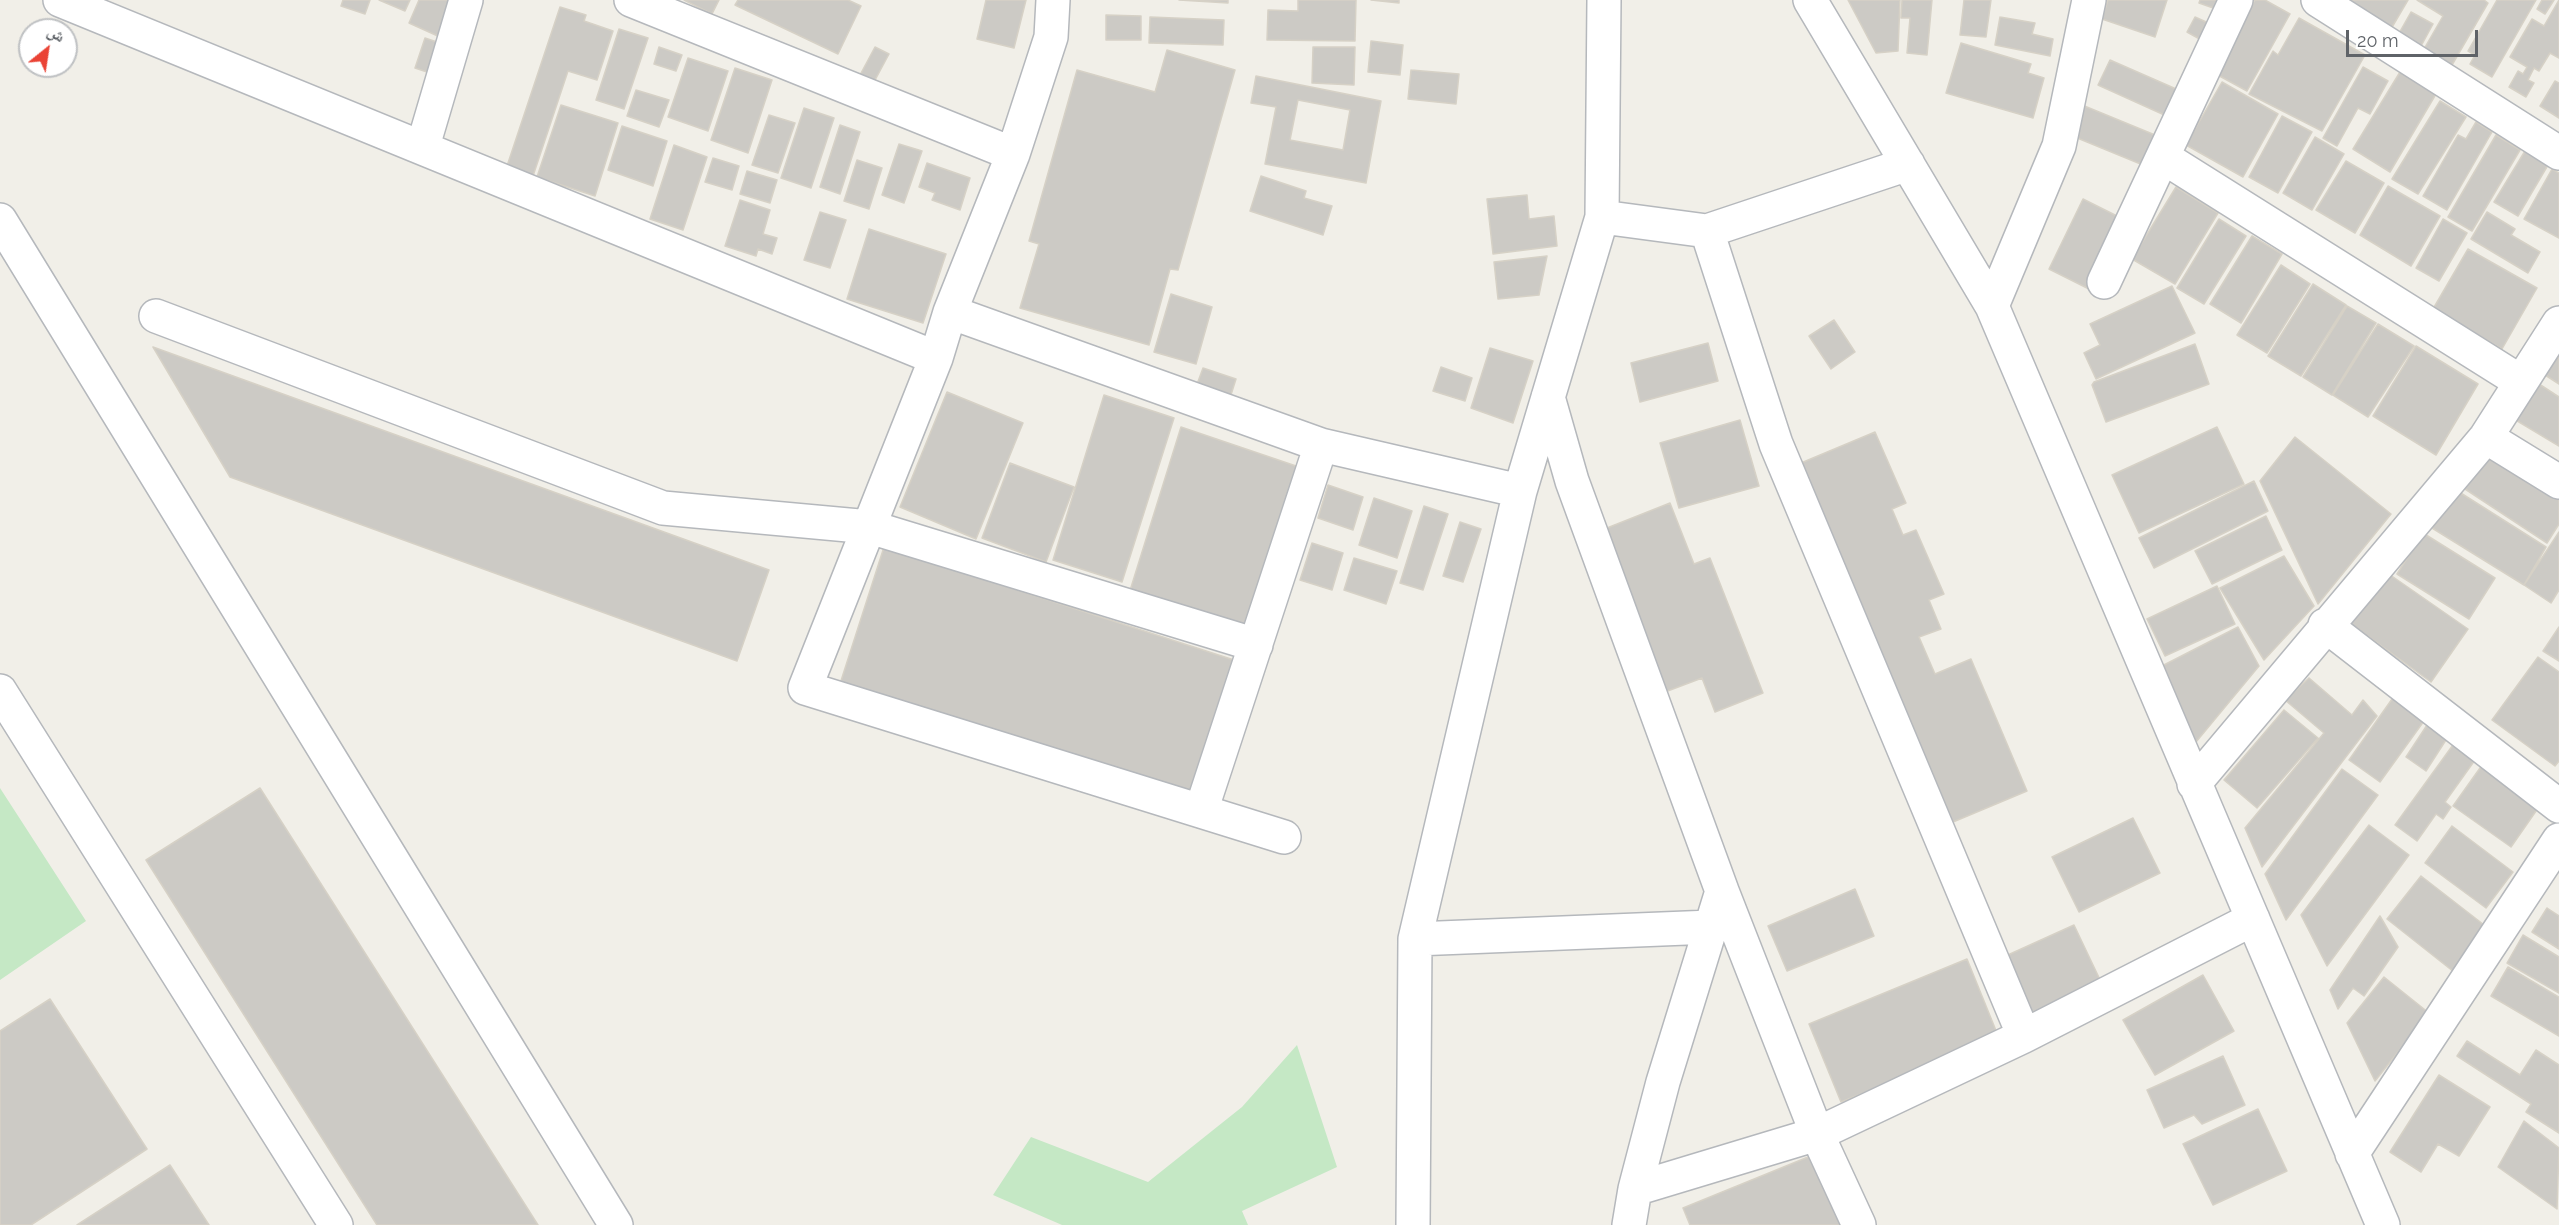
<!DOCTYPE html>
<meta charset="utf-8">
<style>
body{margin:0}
#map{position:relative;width:2559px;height:1225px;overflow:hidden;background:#f1efe8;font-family:Raleway,"Noto Naskh Arabic",sans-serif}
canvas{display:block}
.north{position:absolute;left:18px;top:18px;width:60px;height:60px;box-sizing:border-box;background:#fff;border:2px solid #bfc1c3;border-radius:50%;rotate:30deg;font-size:16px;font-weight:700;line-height:24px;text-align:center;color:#5f6368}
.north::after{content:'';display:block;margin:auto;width:21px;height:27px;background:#ea4335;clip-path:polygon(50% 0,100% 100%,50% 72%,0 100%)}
.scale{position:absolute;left:2346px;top:30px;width:132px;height:27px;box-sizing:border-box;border:3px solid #5f6368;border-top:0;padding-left:8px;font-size:18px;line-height:21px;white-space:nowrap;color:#5f6368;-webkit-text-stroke:4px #fff;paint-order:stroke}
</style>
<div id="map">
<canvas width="2559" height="1225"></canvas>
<div class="north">ش</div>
<div class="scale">20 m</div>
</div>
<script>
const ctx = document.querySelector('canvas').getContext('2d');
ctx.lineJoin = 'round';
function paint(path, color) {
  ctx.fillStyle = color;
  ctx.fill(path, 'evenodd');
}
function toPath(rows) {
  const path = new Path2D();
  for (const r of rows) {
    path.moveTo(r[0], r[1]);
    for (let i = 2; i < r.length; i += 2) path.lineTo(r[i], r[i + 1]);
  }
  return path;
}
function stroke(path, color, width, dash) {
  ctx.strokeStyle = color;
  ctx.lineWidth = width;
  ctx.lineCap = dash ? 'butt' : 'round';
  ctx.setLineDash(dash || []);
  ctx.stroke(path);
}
const green = toPath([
 [0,788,86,921,0,980],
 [1297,1045,1337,1167,1242,1211,1248,1225,1062,1225,993,1195,1031,1137,1148,1182,1242,1107]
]);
const building = toPath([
 [343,0,370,0,365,14,341,6,343,0],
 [379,0,410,0,405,11,379,0],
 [419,0,456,0,440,37,409,23,419,0],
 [684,0,719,0,712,14,684,0],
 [738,0,848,0,861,6,838,54,735,5,738,0],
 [986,0,1026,0,1014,48,977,39,986,0],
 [1179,0,1228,0,1228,3,1179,0],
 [1298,0,1356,0,1355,41,1267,40,1268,10,1298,11,1298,0],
 [1371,0,1399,0,1399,3,1371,0],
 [1848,0,1900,0,1898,51,1876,53,1848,0],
 [1902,0,1932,0,1927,55,1907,53,1910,18,1901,18,1902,0],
 [1964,0,1991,0,1986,37,1960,35,1964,0],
 [2108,0,2167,0,2155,37,2102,19,2108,0],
 [2200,0,2223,0,2219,10,2199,3,2200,0],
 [2255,0,2265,0,2290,14,2247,91,2214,73,2255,0],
 [2343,0,2408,0,2388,34,2343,0],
 [2417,0,2484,0,2488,3,2452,65,2424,49,2443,16,2417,0],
 [2497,0,2536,0,2492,77,2470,64,2475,55,2468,51,2497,0],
 [2542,0,2554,0,2545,14,2537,9,2542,0],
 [2559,0,2559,58,2550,53,2539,71,2534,68,2528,80,2534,83,2526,97,2509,87,2518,71,2523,74,2527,67,2510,57,2532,19,2544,26,2559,0],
 [560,7,586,15,584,21,613,31,597,80,568,71,533,176,507,166,560,7],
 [2411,12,2433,24,2420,48,2398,35,2411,12],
 [1106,15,1141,16,1141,40,1106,40,1106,15],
 [1150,17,1224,20,1223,45,1149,43,1150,17],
 [2000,17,2035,23,2032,34,2053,39,2050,56,1995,45,2000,17],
 [2195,17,2213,25,2205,42,2187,32,2195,17],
 [2299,18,2365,55,2322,131,2249,94,2273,51,2278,55,2299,18],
 [619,29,648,38,624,109,596,100,619,29],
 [425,38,446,45,436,75,415,68,425,38],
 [1371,41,1403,45,1400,75,1368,72,1371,41],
 [1961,43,2031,64,2028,73,2044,78,2033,118,1946,93,1961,43],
 [659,47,682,55,676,71,654,64,659,47],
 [875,47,889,54,874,82,860,75,875,47],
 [1313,47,1355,47,1354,85,1312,83,1313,47],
 [1167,50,1235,70,1178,270,1170,269,1149,345,1020,308,1039,244,1029,241,1077,70,1155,92,1167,50],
 [688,58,728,71,708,131,668,117,688,58],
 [2110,60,2183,92,2171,118,2098,85,2110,60],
 [2363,67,2388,81,2370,114,2358,108,2337,146,2323,138,2363,67],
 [735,68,772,80,748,153,711,140,735,68],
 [1411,70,1459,74,1456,104,1408,99,1411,70],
 [2400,72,2436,94,2390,172,2353,149,2400,72],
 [1256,76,1381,101,1366,183,1265,164,1276,107,1251,103,1256,76],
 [1298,100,1350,110,1343,150,1290,140,1298,100],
 [2555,81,2559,83,2559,118,2540,106,2555,81],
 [2222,82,2278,114,2243,177,2186,145,2222,82],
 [636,90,669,100,659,127,627,116,636,90],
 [2440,101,2466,117,2418,194,2392,179,2440,101],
 [561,105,618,123,595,196,537,177,561,105],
 [2082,105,2155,135,2143,165,2070,135,2082,105],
 [804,108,834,118,811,188,781,178,804,108],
 [769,115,795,123,778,173,752,165,769,115],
 [2282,116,2312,132,2278,193,2249,177,2282,116],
 [2476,122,2492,132,2447,210,2423,196,2458,135,2466,139,2476,122],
 [840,125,860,132,840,194,820,187,840,125],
 [622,126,667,141,653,186,608,170,622,126],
 [2496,135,2520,150,2472,231,2448,217,2496,135],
 [2315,137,2344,154,2312,210,2283,193,2315,137],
 [899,144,922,151,904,203,882,195,899,144],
 [674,145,707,157,683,230,650,219,674,145],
 [2525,151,2548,165,2518,216,2494,202,2525,151],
 [713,158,739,166,732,190,705,182,713,158],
 [857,160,882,168,869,209,844,201,857,160],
 [2346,161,2384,183,2355,233,2316,210,2346,161],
 [927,163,970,178,960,210,932,200,935,193,919,187,927,163],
 [2552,169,2559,173,2559,238,2524,219,2552,169],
 [747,171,777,180,770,203,740,194,747,171],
 [1261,176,1306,191,1304,198,1332,206,1323,235,1250,211,1261,176],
 [2388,186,2440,216,2411,266,2360,235,2388,186],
 [2176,187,2218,213,2175,284,2132,259,2176,187],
 [1527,195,1529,219,1554,216,1557,246,1493,254,1487,199,1527,195],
 [2083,199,2127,221,2093,291,2049,269,2083,199],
 [740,200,770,210,763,234,777,238,772,254,758,249,756,256,725,246,740,200],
 [820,212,846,220,830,268,804,260,820,212],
 [2487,212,2515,229,2511,235,2540,252,2528,273,2471,239,2487,212],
 [2219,219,2246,236,2204,304,2177,288,2219,219],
 [2443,219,2467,233,2439,281,2416,268,2443,219],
 [869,229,946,254,923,323,847,299,869,229],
 [2252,236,2282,254,2241,323,2210,304,2252,236],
 [2468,249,2537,288,2502,349,2433,309,2468,249],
 [1547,256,1539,295,1498,299,1494,262,1547,256],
 [2281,265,2310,284,2267,353,2237,335,2281,265],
 [2313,284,2346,305,2301,376,2268,356,2313,284],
 [2172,286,2195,333,2096,379,2084,353,2100,345,2090,324,2172,286],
 [1171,294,1212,307,1196,364,1154,352,1171,294],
 [2347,306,2376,323,2332,395,2303,377,2347,306],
 [1834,320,1855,352,1831,369,1809,336,1834,320],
 [2378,324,2414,346,2368,417,2333,395,2378,324],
 [1708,343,1718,381,1640,402,1631,363,1708,343],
 [2195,344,2209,384,2106,422,2092,385,2094,382,2195,344],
 [2416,346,2478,384,2436,455,2373,416,2416,346],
 [153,347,769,570,737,661,230,477,153,347],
 [1490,348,1533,361,1513,423,1471,408,1490,348],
 [2559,349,2559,384,2542,373,2559,349],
 [1441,367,1472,378,1465,401,1433,391,1441,367],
 [1203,368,1236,379,1230,398,1196,387,1203,368],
 [2536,382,2559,397,2559,446,2514,419,2536,382],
 [947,392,1023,423,976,539,900,507,947,392],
 [1104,395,1174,418,1122,582,1053,560,1104,395],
 [1740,420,1759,486,1679,508,1660,443,1740,420],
 [1181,427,1299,467,1246,633,1128,597,1181,427],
 [2217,427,2244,484,2139,533,2112,475,2217,427],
 [1875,432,1906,503,1892,509,1903,535,1916,530,1944,594,1929,600,1941,629,1919,637,1935,674,1971,659,2027,791,1953,822,1801,463,1875,432],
 [2295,437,2391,514,2318,604,2260,481,2295,437],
 [2491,450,2559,494,2559,524,2547,543,2465,489,2491,450],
 [1010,463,1074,487,1046,562,982,538,1010,463],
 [2254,481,2268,511,2154,568,2139,538,2254,481],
 [1328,485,1363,497,1353,530,1318,518,1328,485],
 [2456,490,2546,547,2524,585,2432,528,2456,490],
 [1374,498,1412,511,1397,558,1359,545,1374,498],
 [1670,503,1694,564,1710,558,1763,693,1715,712,1702,678,1665,692,1602,530,1670,503],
 [1424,506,1448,514,1423,590,1400,583,1424,506],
 [2266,516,2282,550,2212,584,2195,551,2266,516],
 [1460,522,1481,529,1463,582,1443,576,1460,522],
 [2559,532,2559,590,2551,603,2524,585,2559,532],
 [2423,533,2495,578,2469,619,2397,574,2423,533],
 [1312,543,1343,553,1332,590,1300,580,1312,543],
 [884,547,1234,660,1190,800,839,687,884,547],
 [2284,556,2314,606,2264,660,2220,588,2284,556],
 [1354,558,1397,571,1386,604,1344,590,1354,558],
 [2386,572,2468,629,2431,682,2350,623,2386,572],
 [2217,586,2235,624,2165,656,2147,619,2217,586],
 [2238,627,2259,666,2196,742,2158,668,2238,627],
 [2559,627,2559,661,2543,651,2559,627],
 [2538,657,2559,672,2559,761,2555,766,2492,720,2538,657],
 [2309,678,2352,715,2363,700,2377,716,2262,867,2245,828,2324,733,2285,700,2309,678],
 [2397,692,2429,714,2380,782,2349,760,2397,692],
 [2284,710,2318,738,2257,808,2224,780,2284,710],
 [2433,716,2453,729,2426,771,2406,757,2433,716],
 [2458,738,2480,753,2445,802,2451,807,2443,819,2436,814,2417,841,2395,825,2458,738],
 [2485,761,2543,801,2511,847,2453,806,2485,761],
 [2342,769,2378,795,2286,920,2265,874,2342,769],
 [260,788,538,1225,377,1225,146,860,260,788],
 [2133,818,2160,873,2079,912,2052,857,2133,818],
 [2369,825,2409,855,2327,966,2301,915,2369,825],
 [2452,826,2513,872,2486,908,2425,863,2452,826],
 [2421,876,2488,928,2454,972,2387,919,2421,876],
 [1855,889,1874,936,1787,971,1768,926,1855,889],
 [2547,908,2559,916,2559,949,2532,932,2547,908],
 [2380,916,2398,947,2364,996,2353,988,2338,1009,2330,990,2380,916],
 [2074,925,2103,986,2027,1021,1999,959,2074,925],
 [2523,935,2559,957,2559,993,2507,963,2523,935],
 [1967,959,1999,1038,1841,1102,1809,1024,1967,959],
 [2508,967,2559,997,2559,1036,2491,996,2508,967],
 [2203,975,2234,1031,2155,1075,2123,1020,2203,975],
 [2384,977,2429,1013,2375,1081,2347,1023,2384,977],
 [50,999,147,1149,31,1225,0,1225,0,1031,50,999],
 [2467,1041,2520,1075,2536,1050,2559,1065,2559,1133,2526,1112,2531,1104,2457,1056,2467,1041],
 [2223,1056,2245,1105,2202,1124,2194,1115,2164,1128,2147,1090,2223,1056],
 [2439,1075,2490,1107,2459,1156,2438,1144,2421,1172,2390,1152,2439,1075],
 [2258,1109,2287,1171,2213,1205,2183,1144,2258,1109],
 [2524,1121,2559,1148,2557,1209,2498,1167,2524,1121],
 [1813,1155,1842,1225,1690,1225,1683,1208,1813,1155],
 [170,1165,209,1225,77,1225,170,1165]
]);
const minor = toPath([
 [60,0,936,358],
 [631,0,1013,154,1051,37,1053,0],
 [1810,0,1992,306,2383,1225],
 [2318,0,2559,153],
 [423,146,466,0],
 [1013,154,950,312,936,358,805,688,1284,837],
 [2163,157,2521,382],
 [1602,217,1707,231,1908,164],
 [0,220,616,1225],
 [2104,282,2236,0],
 [1992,306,2059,146,2089,0],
 [950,312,1321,445,1520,491],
 [156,316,663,508,870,527,1256,645],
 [1548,397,1572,481,1722,891,1663,1082,1635,1189],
 [2486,437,2559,482],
 [2325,625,2559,806],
 [0,691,336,1225],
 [2194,784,2486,437,2559,323],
 [1201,811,1321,445],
 [1722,891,1817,1134,1859,1225],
 [1415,939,1711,927],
 [2024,1036,2253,919],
 [2352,1154,2559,840],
 [1413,1225,1415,939,1520,491,1602,217,1604,0],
 [1629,1225,1635,1189,1817,1134,2024,1036,1776,444,1707,231]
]);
paint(green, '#c5e8c5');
paint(building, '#cccac5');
stroke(building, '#d6d1c6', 1.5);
stroke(minor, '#b5b8bc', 36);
stroke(minor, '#fff', 33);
</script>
